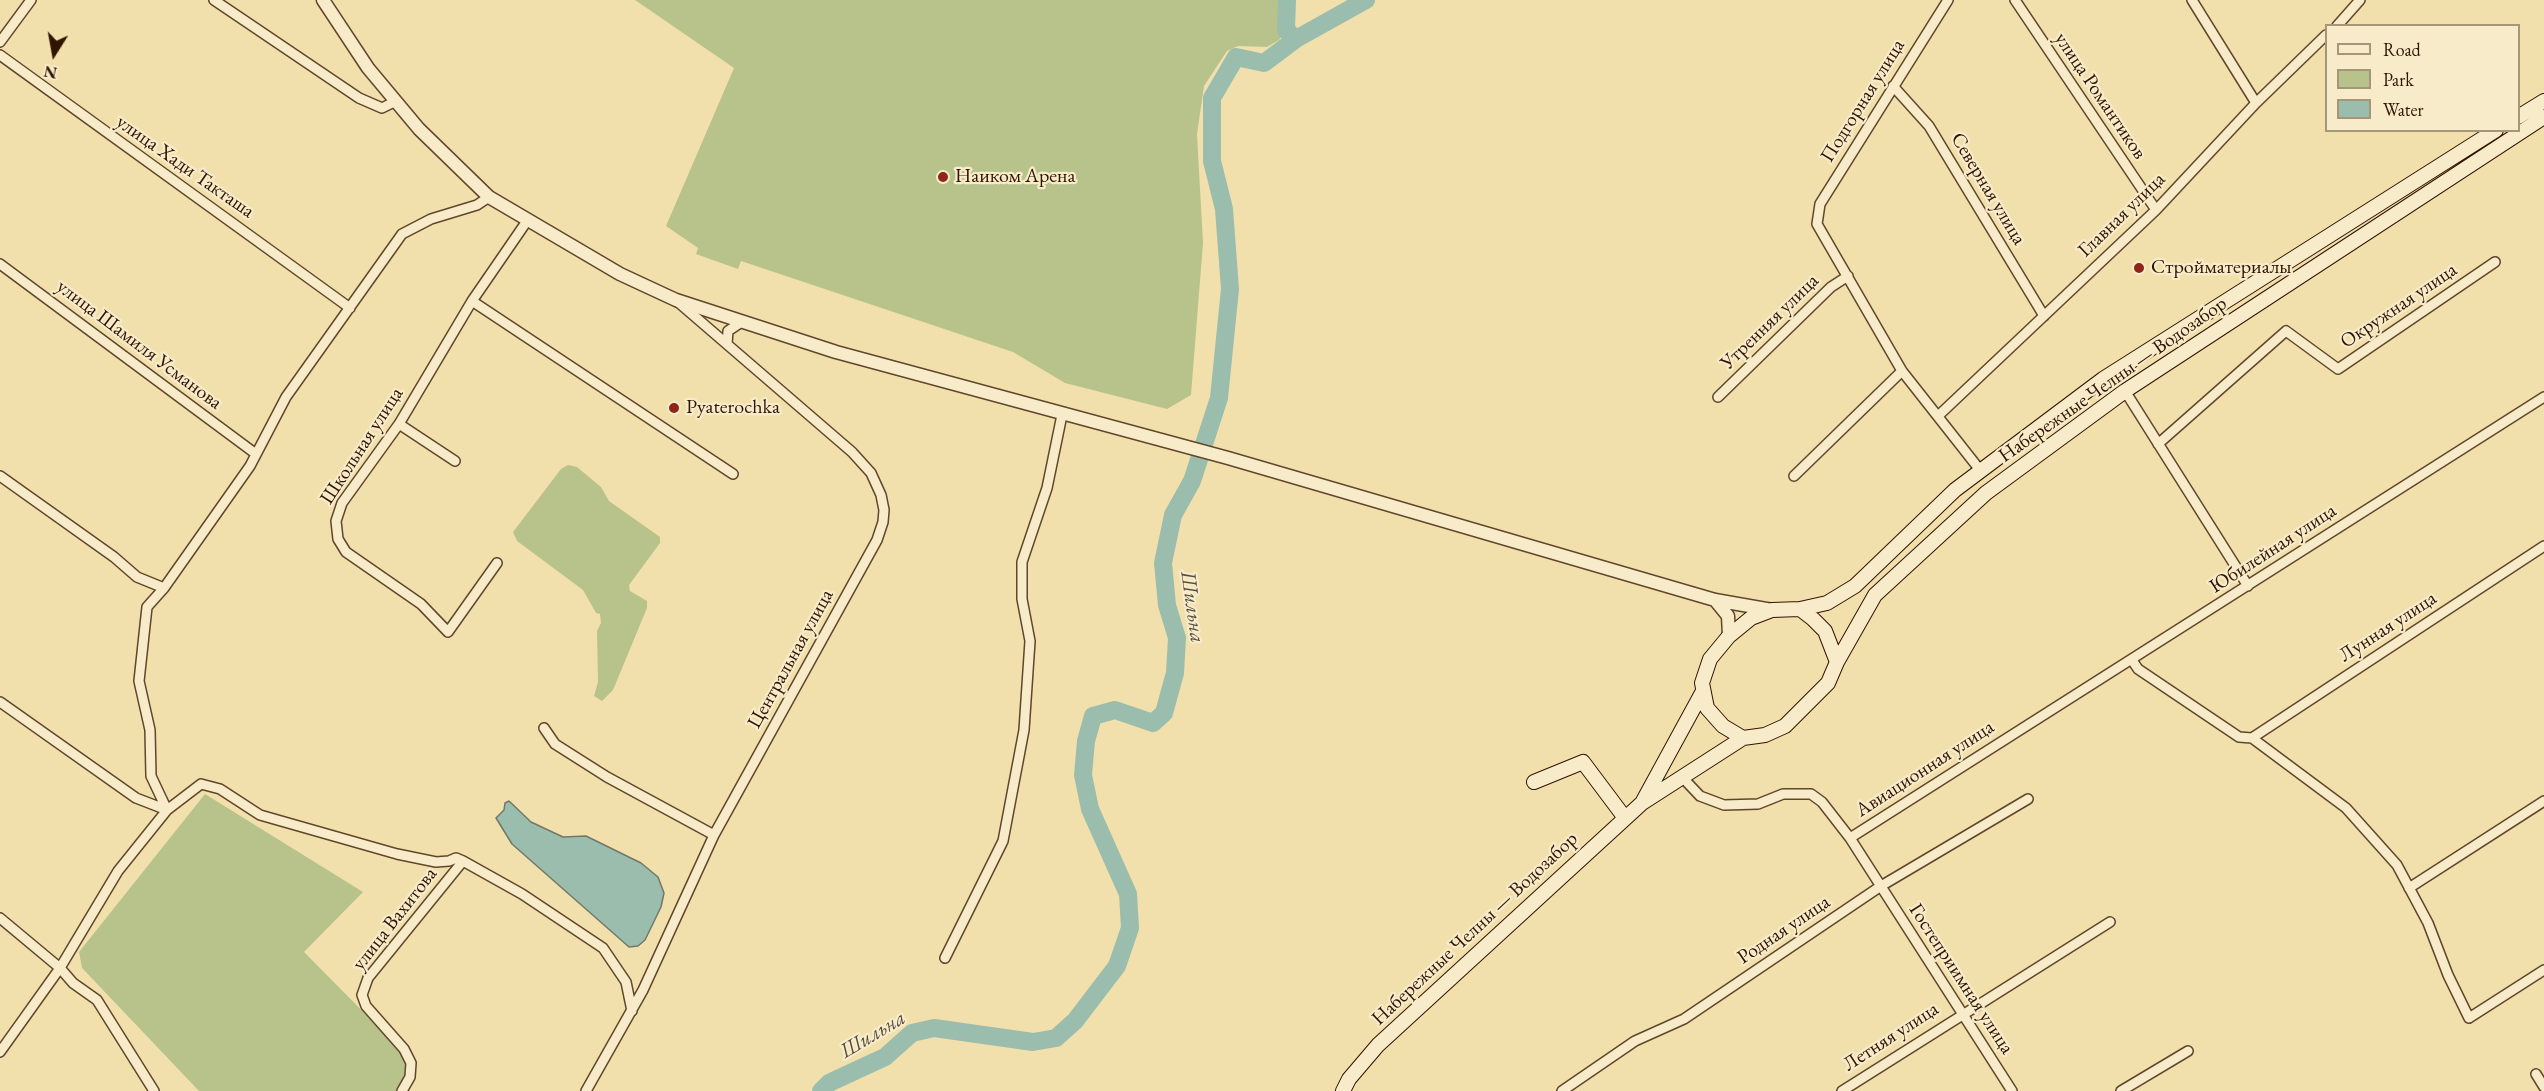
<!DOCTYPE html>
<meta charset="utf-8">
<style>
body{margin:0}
#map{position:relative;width:2544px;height:1091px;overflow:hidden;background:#f2e0ac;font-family:"EB Garamond",serif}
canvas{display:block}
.legend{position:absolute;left:2325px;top:24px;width:195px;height:108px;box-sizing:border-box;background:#f7ebc9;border:2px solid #a79579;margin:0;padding:8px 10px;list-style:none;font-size:18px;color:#301300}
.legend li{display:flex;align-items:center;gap:12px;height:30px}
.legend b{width:30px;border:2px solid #a79579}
.north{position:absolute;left:24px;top:24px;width:60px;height:60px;-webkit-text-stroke:4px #f7ebc9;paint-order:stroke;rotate:191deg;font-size:16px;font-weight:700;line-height:24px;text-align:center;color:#301300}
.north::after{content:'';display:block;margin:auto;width:21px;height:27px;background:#301300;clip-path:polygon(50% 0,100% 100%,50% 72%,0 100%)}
</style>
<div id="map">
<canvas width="2544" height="1091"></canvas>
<ul class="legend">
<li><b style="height:8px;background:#f7ebc9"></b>Road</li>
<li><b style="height:16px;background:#b8c38b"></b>Park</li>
<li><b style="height:16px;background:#9bbdad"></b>Water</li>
</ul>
<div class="north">N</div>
</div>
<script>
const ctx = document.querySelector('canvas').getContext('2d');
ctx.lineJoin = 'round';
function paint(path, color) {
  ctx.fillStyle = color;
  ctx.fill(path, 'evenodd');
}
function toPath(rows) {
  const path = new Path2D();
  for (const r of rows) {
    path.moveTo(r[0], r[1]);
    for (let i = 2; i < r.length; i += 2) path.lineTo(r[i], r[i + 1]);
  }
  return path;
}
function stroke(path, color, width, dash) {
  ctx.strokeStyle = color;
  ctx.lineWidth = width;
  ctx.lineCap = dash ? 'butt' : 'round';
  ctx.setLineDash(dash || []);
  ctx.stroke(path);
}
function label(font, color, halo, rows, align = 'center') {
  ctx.font = font + ' "EB Garamond",serif';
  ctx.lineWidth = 4.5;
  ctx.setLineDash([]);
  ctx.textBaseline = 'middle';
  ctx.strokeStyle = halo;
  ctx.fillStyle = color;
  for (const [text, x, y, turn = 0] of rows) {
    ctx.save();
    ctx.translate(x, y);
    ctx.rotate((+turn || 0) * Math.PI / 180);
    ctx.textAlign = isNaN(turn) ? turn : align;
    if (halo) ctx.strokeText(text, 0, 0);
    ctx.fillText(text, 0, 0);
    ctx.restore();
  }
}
const green = toPath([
 [635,0,1287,0,1292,15,1289,27,1279,40,1267,47,1238,46,1227,51,1204,86,1197,134,1203,243,1191,395,1167,409,1065,383,1013,352,741,261,738,269,696,254,698,248,666,226,734,68],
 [568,465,577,467,601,487,609,501,660,537,660,543,629,585,630,591,647,601,647,608,613,690,602,701,594,696,598,682,597,631,601,623,600,614,596,613,583,590,517,541,513,532,561,469],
 [205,794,363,892,304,952,399,1048,407,1063,406,1076,397,1091,199,1091,82,968,79,952]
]);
const water = toPath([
 [509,801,531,822,563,837,586,836,641,863,658,877,664,893,661,907,645,940,638,946,629,947,512,844,496,818,504,810,505,803,509,801]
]);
const river = toPath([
 [1287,0,1286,30,1296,39],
 [821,1091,829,1083,885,1057,912,1033,934,1028,1033,1042,1056,1038,1075,1021,1117,966,1130,928,1128,894,1090,809,1083,775,1086,741,1093,716,1115,710,1153,723,1164,713,1175,673,1177,638,1167,605,1163,563,1173,515,1192,481,1219,398,1230,289,1224,209,1212,161,1212,98,1236,57,1264,63,1296,39,1366,0]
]);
const minor = toPath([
 [214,0,359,98,382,108,396,101],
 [1948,0,1820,204,1817,224,1902,371,1980,470],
 [2015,0,2156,210],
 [2192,0,2256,103],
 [2337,26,2360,0],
 [0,42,31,0],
 [0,55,350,308],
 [1893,86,1929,126,2044,316],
 [0,264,256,454],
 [472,301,733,474],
 [727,344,728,331,740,323],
 [2125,391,2248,586],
 [1718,397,1831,287,1848,276],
 [1938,416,2156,210,2256,103,2326,35],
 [399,424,455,461],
 [2158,444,2286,331,2338,369,2495,262],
 [0,476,114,557,137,577,164,588],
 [1794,476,1902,371],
 [497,563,448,632,421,604,346,552,338,539,336,521,342,503,399,424,472,301,527,221],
 [2132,660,2138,669,2239,737,2252,738,2346,808,2397,865,2428,923,2448,975,2469,1018,2544,970],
 [0,702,136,798,167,810,201,784,220,789,260,815,397,854,436,862,449,861,456,858,463,861,522,894,603,948,626,982,632,1011],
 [544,728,555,744,607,777,714,835],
 [2252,738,2544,546],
 [1682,777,1700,796,1724,805,1758,804,1783,794,1811,794,1822,802,1850,838,2012,1091],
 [1850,838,2544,397],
 [2409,888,2544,801],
 [0,918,60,968,0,1052],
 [945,958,1003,841,1024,730,1030,641,1022,599,1022,562,1047,488,1062,415],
 [2536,1074,2544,1087],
 [154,1091,97,1000,73,983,60,968,118,871,167,810,151,776,150,730,139,681,147,607,164,588,250,466,286,397,402,234,431,219,477,205,489,197],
 [402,1091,410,1077,411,1063,404,1049,366,1006,362,995,368,978,463,861],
 [586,1091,643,990,714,835,877,540,883,522,884,510,881,495,871,473,852,452,678,302],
 [1562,1091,1635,1041,1684,1019,1881,886,2028,799],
 [1842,1091,2110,922],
 [2121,1091,2188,1051]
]);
const tertiary = toPath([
 [323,0,368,68,419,129,489,197,620,274,676,300,836,352,1228,458,1715,600,1772,610],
 [1715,600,1728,616,1729,636]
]);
const secondary = toPath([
 [2518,117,2544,101],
 [1800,609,1827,603,1855,586,1955,490,2103,379,2496,130],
 [1837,662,1825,631,1813,619,1800,609,1772,610,1751,618,1729,636,1710,659,1702,683,1707,708,1723,726,1743,738,1765,735,1785,726,1828,683,1837,662,1875,595,1986,493,2125,391,2544,117],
 [1534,782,1583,762,1625,818],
 [1643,801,1703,691],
 [1343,1091,1349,1079,1378,1045,1642,803,1743,738]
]);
const markers = [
 [943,177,6,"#8f2418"],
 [2139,268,6,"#8f2418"],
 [674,408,6,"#8f2418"]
];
const streetNames = [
 ["улица Романтиков",2100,96,56],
 ["Подгорная улица",1863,101,-58],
 ["улица Хади Такташа",185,167,35],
 ["Северная улица",1988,189,59],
 ["Главная улица",2122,215,-44],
 ["Окружная улица",2399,306,-34],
 ["Утренняя улица",1770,322,-44],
 ["улица Шамиля Усманова",139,345,37],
 ["Набережные Челны — Водозабор",2113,380,-35],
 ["Школьная улица",362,446,-57],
 ["Юбилейная улица",2273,549,-33],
 ["Лунная улица",2388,627,-33],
 ["Центральная улица",791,659,-61],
 ["Авиационная улица",1925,769,-33],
 ["улица Вахитова",395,919,-52],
 ["Набережные Челны — Водозабор",1475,929,-43],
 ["Родная улица",1784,930,-34],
 ["Гостеприимная улица",1961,979,57],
 ["Летняя улица",1891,1037,-33]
];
const poiNames = [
 ["Наиком Арена",955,177],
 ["Стройматериалы",2151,268],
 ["Pyaterochka",686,408]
];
const waterNames = [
 ["Шильна",1192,607,82],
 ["Шильна",873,1035,-31]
];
paint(green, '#b8c38b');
paint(water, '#9bbdad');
stroke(water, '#707968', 1.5);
stroke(river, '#9bbdad', 18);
stroke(minor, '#60462b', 12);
stroke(tertiary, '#60462b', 15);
stroke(secondary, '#301300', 16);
stroke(minor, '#f7ebc9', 9);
stroke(tertiary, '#f7ebc9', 12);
stroke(secondary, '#f7ebc9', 14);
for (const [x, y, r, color] of markers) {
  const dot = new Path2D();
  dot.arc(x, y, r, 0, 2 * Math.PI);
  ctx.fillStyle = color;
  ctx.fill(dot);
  stroke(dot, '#f7ebc9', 2);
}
label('20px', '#301300', '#f7ebc9', streetNames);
label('20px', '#301300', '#f7ebc9', poiNames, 'left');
label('italic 21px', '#554e3d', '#f7ebc9', waterNames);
</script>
